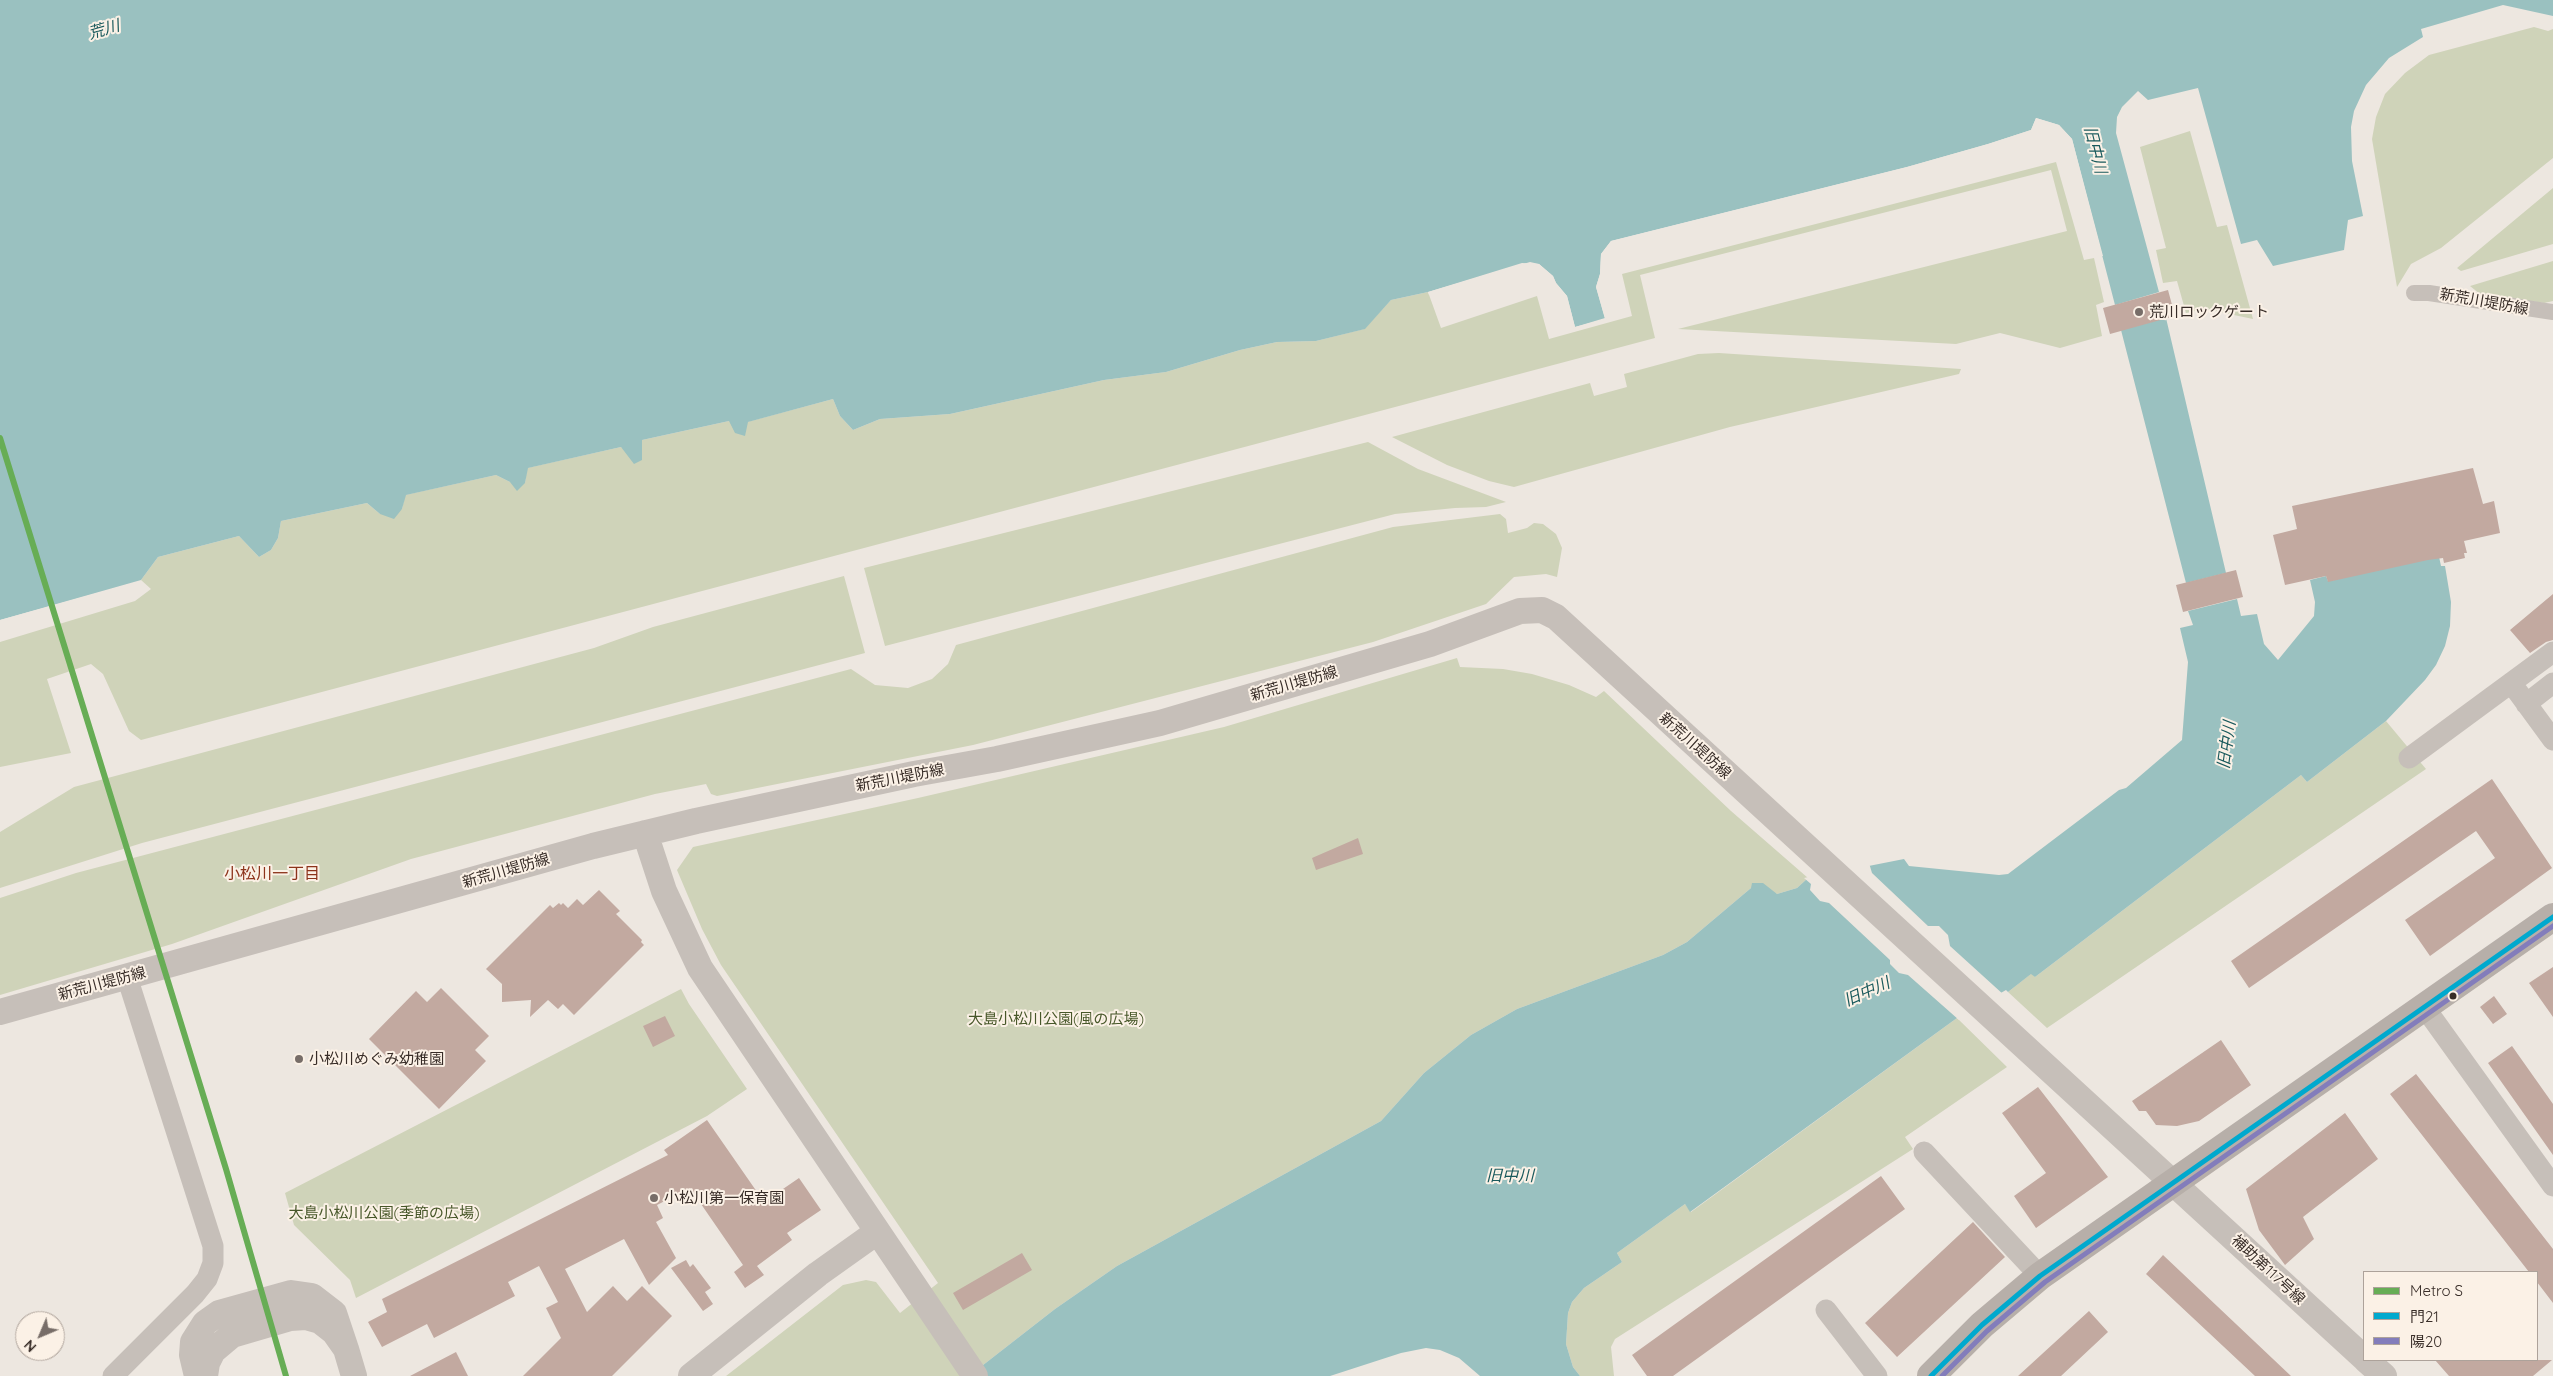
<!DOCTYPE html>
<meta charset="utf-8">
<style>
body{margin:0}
#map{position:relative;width:2553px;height:1376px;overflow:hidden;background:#ede7e0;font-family:Quicksand,"Noto Sans JP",sans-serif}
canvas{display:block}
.legend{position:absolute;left:2363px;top:1271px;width:175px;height:90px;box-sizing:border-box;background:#fbf1e6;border:1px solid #ada29a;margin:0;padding:6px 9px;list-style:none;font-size:15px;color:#372c27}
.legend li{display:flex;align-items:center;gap:10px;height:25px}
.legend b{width:25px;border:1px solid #ada29a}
.north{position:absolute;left:15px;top:1311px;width:50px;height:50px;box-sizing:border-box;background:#fbf1e6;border:1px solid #ada29a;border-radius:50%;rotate:225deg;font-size:14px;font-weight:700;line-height:20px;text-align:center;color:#372c27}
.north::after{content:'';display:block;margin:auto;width:18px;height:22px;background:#776d68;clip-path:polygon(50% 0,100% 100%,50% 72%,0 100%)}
</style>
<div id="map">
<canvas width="2553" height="1376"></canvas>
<ul class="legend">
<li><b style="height:6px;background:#67ad55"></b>Metro S</li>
<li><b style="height:6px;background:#00a9ce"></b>門21</li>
<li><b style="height:6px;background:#837dbb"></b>陽20</li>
</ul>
<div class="north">N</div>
</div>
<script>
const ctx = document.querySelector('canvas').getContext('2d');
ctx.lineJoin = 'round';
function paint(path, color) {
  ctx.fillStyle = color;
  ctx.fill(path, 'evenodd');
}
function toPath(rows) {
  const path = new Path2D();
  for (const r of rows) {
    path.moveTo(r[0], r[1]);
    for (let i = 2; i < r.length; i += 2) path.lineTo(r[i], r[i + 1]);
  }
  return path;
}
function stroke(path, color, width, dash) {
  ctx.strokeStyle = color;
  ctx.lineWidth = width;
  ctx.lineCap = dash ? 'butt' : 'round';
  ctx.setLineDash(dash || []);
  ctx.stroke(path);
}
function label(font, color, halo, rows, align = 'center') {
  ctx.font = font + ' Quicksand,"Noto Sans JP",sans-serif';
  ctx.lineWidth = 4;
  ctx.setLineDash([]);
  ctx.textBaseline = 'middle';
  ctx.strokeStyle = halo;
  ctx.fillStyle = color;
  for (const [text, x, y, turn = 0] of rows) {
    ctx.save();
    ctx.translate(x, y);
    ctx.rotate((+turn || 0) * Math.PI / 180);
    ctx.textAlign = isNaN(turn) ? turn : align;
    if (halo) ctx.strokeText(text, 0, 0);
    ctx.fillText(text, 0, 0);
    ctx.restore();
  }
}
const green = toPath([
 [2534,27,2548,31,2553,29,2553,158,2441,248,2411,264,2397,287,2372,139,2376,117,2385,94,2405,73,2429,55],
 [2190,131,2217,227,2227,225,2253,319,2205,309,2186,313,2177,281,2163,283,2156,250,2166,248,2140,147],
 [2056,162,2084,260,2094,258,2104,302,2096,305,2102,336,2060,348,2000,333,1956,344,1678,329,2067,231,2051,170,1640,275,1655,338,141,740,129,731,103,674,91,664,47,679,71,753,0,767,0,642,135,601,151,589,141,580,158,557,239,536,259,557,271,550,278,538,281,521,367,503,380,514,402,509,405,495,496,475,510,482,525,483,527,468,621,447,642,460,642,440,729,421,747,422,833,399,840,416,853,430,880,419,950,414,1104,380,1166,372,1240,350,1277,342,1316,341,1364,329,1391,300,1428,292,1441,328,1537,296,1549,339,1632,316,1622,274],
 [2553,188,2553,244,2461,271,2457,268],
 [2553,261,2553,301,2544,303,2480,294,2470,286],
 [1719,353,1961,369,1959,374,1730,427,1514,487,1489,481,1447,465,1392,437,1590,383,1594,396,1627,387,1624,374,1698,354],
 [1368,442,1418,469,1506,502,1486,507,1455,508,1395,514,885,646,864,568],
 [1500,514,1506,519,1508,533,1527,528,1534,523,1543,524,1556,534,1562,548,1557,577,1546,574,1514,577,1486,604,1373,642,973,745,717,796,711,794,706,784,655,794,411,859,172,944,0,995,0,898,76,873,851,669,875,685,908,688,932,679,948,664,956,645,1393,527],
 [844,576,865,653,142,843,0,888,0,832,74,787,594,648,653,627],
 [1457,658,1460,667,1503,669,1532,674,1569,685,1596,697,1604,691,1731,811,1808,878,1797,888,1777,894,1751,888,1687,942,1663,955,1517,1009,1471,1035,1424,1073,1381,1121,1117,1266,1055,1309,969,1376,726,1376,843,1285,866,1280,876,1282,900,1313,938,1283,721,965,702,929,677,870,693,847,918,798,1224,727],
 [2386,721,2426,769,2047,1028,2008,992,2032,973,2035,977,2301,775,2307,782],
 [681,989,689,1004,747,1089,707,1116,356,1298,350,1280,294,1225,285,1193],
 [1957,1018,2007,1067,1905,1137,1913,1149,1615,1339,1611,1347,1614,1376,1580,1376,1573,1367,1566,1344,1568,1313,1572,1302,1584,1288,1622,1262,1617,1253,1685,1204,1691,1212]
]);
const water = toPath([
 [0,0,2553,0,2553,16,2503,5,2421,29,2423,37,2389,58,2366,85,2354,111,2351,127,2352,161,2363,216,2348,220,2344,250,2273,266,2257,240,2241,244,2198,88,2148,100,2138,91,2122,107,2117,117,2116,133,2159,292,2115,305,2072,139,2059,125,2036,118,2031,130,1988,144,1907,167,1611,241,1601,254,1600,274,1596,287,1605,318,1575,327,1567,296,1556,283,1553,276,1539,264,1522,263,1428,292,1391,300,1365,329,1316,341,1277,342,1240,350,1166,372,1104,380,950,414,880,419,853,430,840,416,833,399,748,422,745,436,735,433,729,421,642,440,642,460,634,464,621,447,528,468,525,483,517,491,510,482,496,475,406,495,402,509,394,519,380,514,367,503,281,521,278,538,271,550,259,557,239,536,158,557,141,580,0,620],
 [2166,318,2226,573,2186,583,2121,330],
 [2438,552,2441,566,2445,566,2451,602,2450,626,2445,646,2436,665,2425,680,2386,721,2307,782,2301,775,2035,977,2031,974,2008,992,2006,990,1957,1018,1690,1212,1685,1204,1617,1253,1622,1262,1584,1288,1572,1302,1568,1313,1566,1344,1573,1367,1580,1376,1480,1376,1459,1358,1440,1350,1426,1348,1401,1353,1330,1376,969,1376,1055,1309,1117,1266,1381,1121,1424,1073,1471,1035,1517,1009,1663,955,1687,942,1751,888,1752,883,1763,883,1777,894,1797,888,1808,878,1904,859,1909,866,1999,875,2008,874,2119,790,2126,788,2182,740,2188,662,2180,628,2193,625,2188,611,2237,599,2241,616,2257,614,2264,644,2278,660,2314,616,2315,602,2310,580,2326,576,2328,581,2330,581]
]);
const pier = toPath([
 [2036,118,2059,125,2072,139,2103,256,2101,256,2069,140,2057,127,2038,121,2032,132,1988,146,1908,169,1612,244,1603,255,1603,274,1599,287,1607,319,1576,329,1573,328,1565,297,1554,284,1551,277,1538,267,1530,264,1429,295,1428,292,1530,262,1539,264,1553,276,1556,283,1567,296,1575,327,1605,319,1596,287,1600,274,1601,254,1611,241,1907,167,1988,144,2031,130],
 [130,584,131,586,0,623,0,620],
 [1869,863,1872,873,1928,926,1939,926,1948,935,1950,946,2004,995,1959,1020,1908,975,1899,973,1890,964,1890,960,1829,903,1820,901,1810,890,1811,884,1804,878]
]);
const building = toPath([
 [2168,290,2175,316,2110,334,2103,308],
 [2473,468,2483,504,2494,501,2500,533,2464,541,2467,553,2464,553,2465,558,2444,563,2443,558,2428,560,2328,582,2326,576,2285,585,2273,535,2297,529,2292,506],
 [2236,570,2243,597,2183,612,2176,585],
 [2553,594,2553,640,2546,642,2530,653,2510,630],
 [2492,779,2552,868,2430,956,2405,920,2495,858,2476,831,2249,988,2231,961],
 [1358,838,1363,854,1316,870,1312,858],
 [599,890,620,911,616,914,642,940,641,942,644,945,574,1015,563,1004,558,1009,548,1000,530,1017,531,1000,502,1002,502,984,486,969,550,905,553,908,559,903,561,905,563,903,568,908,577,899,583,905],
 [2553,967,2553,1017,2529,983],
 [441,988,489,1036,475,1050,486,1061,439,1109,369,1039,416,991,427,1002],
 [2494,996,2507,1014,2493,1024,2480,1007],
 [665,1016,675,1036,653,1047,643,1026],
 [2221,1040,2251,1085,2199,1121,2177,1126,2156,1125,2146,1111,2139,1111,2132,1101],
 [2512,1046,2553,1104,2553,1155,2488,1063],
 [2416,1074,2553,1249,2553,1303,2537,1282,2537,1272,2529,1272,2390,1094],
 [2038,1087,2108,1177,2036,1228,2014,1196,2046,1173,2002,1113],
 [2345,1113,2378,1159,2303,1217,2314,1239,2285,1265,2259,1230,2246,1189],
 [707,1120,764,1202,799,1178,821,1210,787,1233,792,1240,757,1266,764,1275,745,1288,734,1272,743,1265,690,1188,657,1205,663,1218,656,1222,676,1258,649,1285,624,1239,565,1269,587,1312,613,1286,627,1301,642,1286,672,1316,612,1376,523,1376,561,1338,546,1308,558,1302,539,1266,508,1282,515,1296,434,1338,427,1324,382,1347,368,1322,387,1312,382,1299,668,1155,664,1150],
 [1881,1176,1905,1209,1673,1376,1647,1376,1632,1355],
 [1973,1222,2005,1257,1897,1357,1865,1323],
 [1022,1253,1032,1270,963,1310,953,1293],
 [2163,1255,2291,1376,2255,1376,2146,1274],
 [686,1260,690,1267,693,1264,711,1288,705,1292,713,1304,703,1311,671,1268],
 [2089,1311,2108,1332,2061,1376,2018,1376],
 [456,1352,468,1376,410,1376],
 [2435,1360,2552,1360,2533,1376,2449,1376]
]);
const pedestrian = toPath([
 [2414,293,2429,293,2553,312]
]);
const minor = toPath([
 [2512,684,2553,740],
 [2526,704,2553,683],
 [2409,758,2553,652],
 [2425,1008,2553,1186],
 [1924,1152,2040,1276],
 [1826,1310,1877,1376],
 [113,1376,195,1294,207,1279,213,1263,213,1246,127,977]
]);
const tertiary = toPath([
 [645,833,664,891,700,968,975,1376],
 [0,1012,593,846,696,821,914,774,997,759,1160,723,1430,644,1520,611,1542,610,1556,617,2364,1358],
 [2366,1360,2384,1376],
 [197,1376,192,1355,193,1342,205,1323,219,1313,291,1293,312,1296,334,1313,346,1349],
 [205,1376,207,1363,213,1351,232,1335,290,1318,306,1317,320,1321,334,1332,346,1349,354,1376],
 [691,1376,818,1274,877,1232]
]);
const secondary = toPath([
 [1931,1376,1982,1325,2040,1276,2553,917]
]);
const bus1 = toPath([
 [1931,1376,1982,1325,2040,1276,2553,917]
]);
const bus2 = toPath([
 [1942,1376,1987,1331,2045,1282,2553,926]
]);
const metro1 = toPath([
 [0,438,226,1169,286,1376]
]);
const markers = [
 [2139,312,5,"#776d68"],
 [2453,996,4.5,"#372c27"],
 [299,1059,5,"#776d68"],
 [654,1198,5,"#776d68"]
];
const streetNames = [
 ["新荒川堤防線",2484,302,10],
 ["新荒川堤防線",1294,684,-16],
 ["新荒川堤防線",1695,746,42],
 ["新荒川堤防線",900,778,-11],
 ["新荒川堤防線",506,871,-16],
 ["新荒川堤防線",102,984,-15],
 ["補助第117号線",2268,1270,43]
];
const poiNames = [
 ["荒川ロックゲート",2149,312],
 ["小松川めぐみ幼稚園",309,1059],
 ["小松川第一保育園",664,1198]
];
const parkNames = [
 ["大島小松川公園(風の広場)",1056,1019],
 ["大島小松川公園(季節の広場)",384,1213]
];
const waterNames = [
 ["荒川",104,30,-16],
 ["旧中川",2095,150,76],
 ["旧中川",2227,745,-82],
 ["旧中川",1867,992,-24],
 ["旧中川",1510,1176]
];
const neighbourhoodNames = [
 ["小松川一丁目",272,874]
];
paint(green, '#cfd3b9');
paint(water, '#9ac1c0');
paint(pier, '#ede7e0');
paint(building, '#c2a9a0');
stroke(pedestrian, '#c6bfb9', 16);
stroke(minor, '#c6bfb9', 21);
stroke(tertiary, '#c6bfb9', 26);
stroke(secondary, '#b7afa9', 28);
stroke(bus1, '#00a9ce', 5);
stroke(bus2, '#837dbb', 5);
stroke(metro1, '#67ad55', 6);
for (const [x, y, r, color] of markers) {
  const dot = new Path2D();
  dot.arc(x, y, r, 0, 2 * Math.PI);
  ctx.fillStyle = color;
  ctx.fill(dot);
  stroke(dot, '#fbf1e6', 2);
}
label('15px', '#372c27', '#fbf1e6', streetNames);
label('15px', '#372c27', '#fbf1e6', poiNames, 'left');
label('15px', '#475729', '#fbf1e6', parkNames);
label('italic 16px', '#19595c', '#fbf1e6', waterNames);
label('16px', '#8c331a', '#fbf1e6', neighbourhoodNames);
</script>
